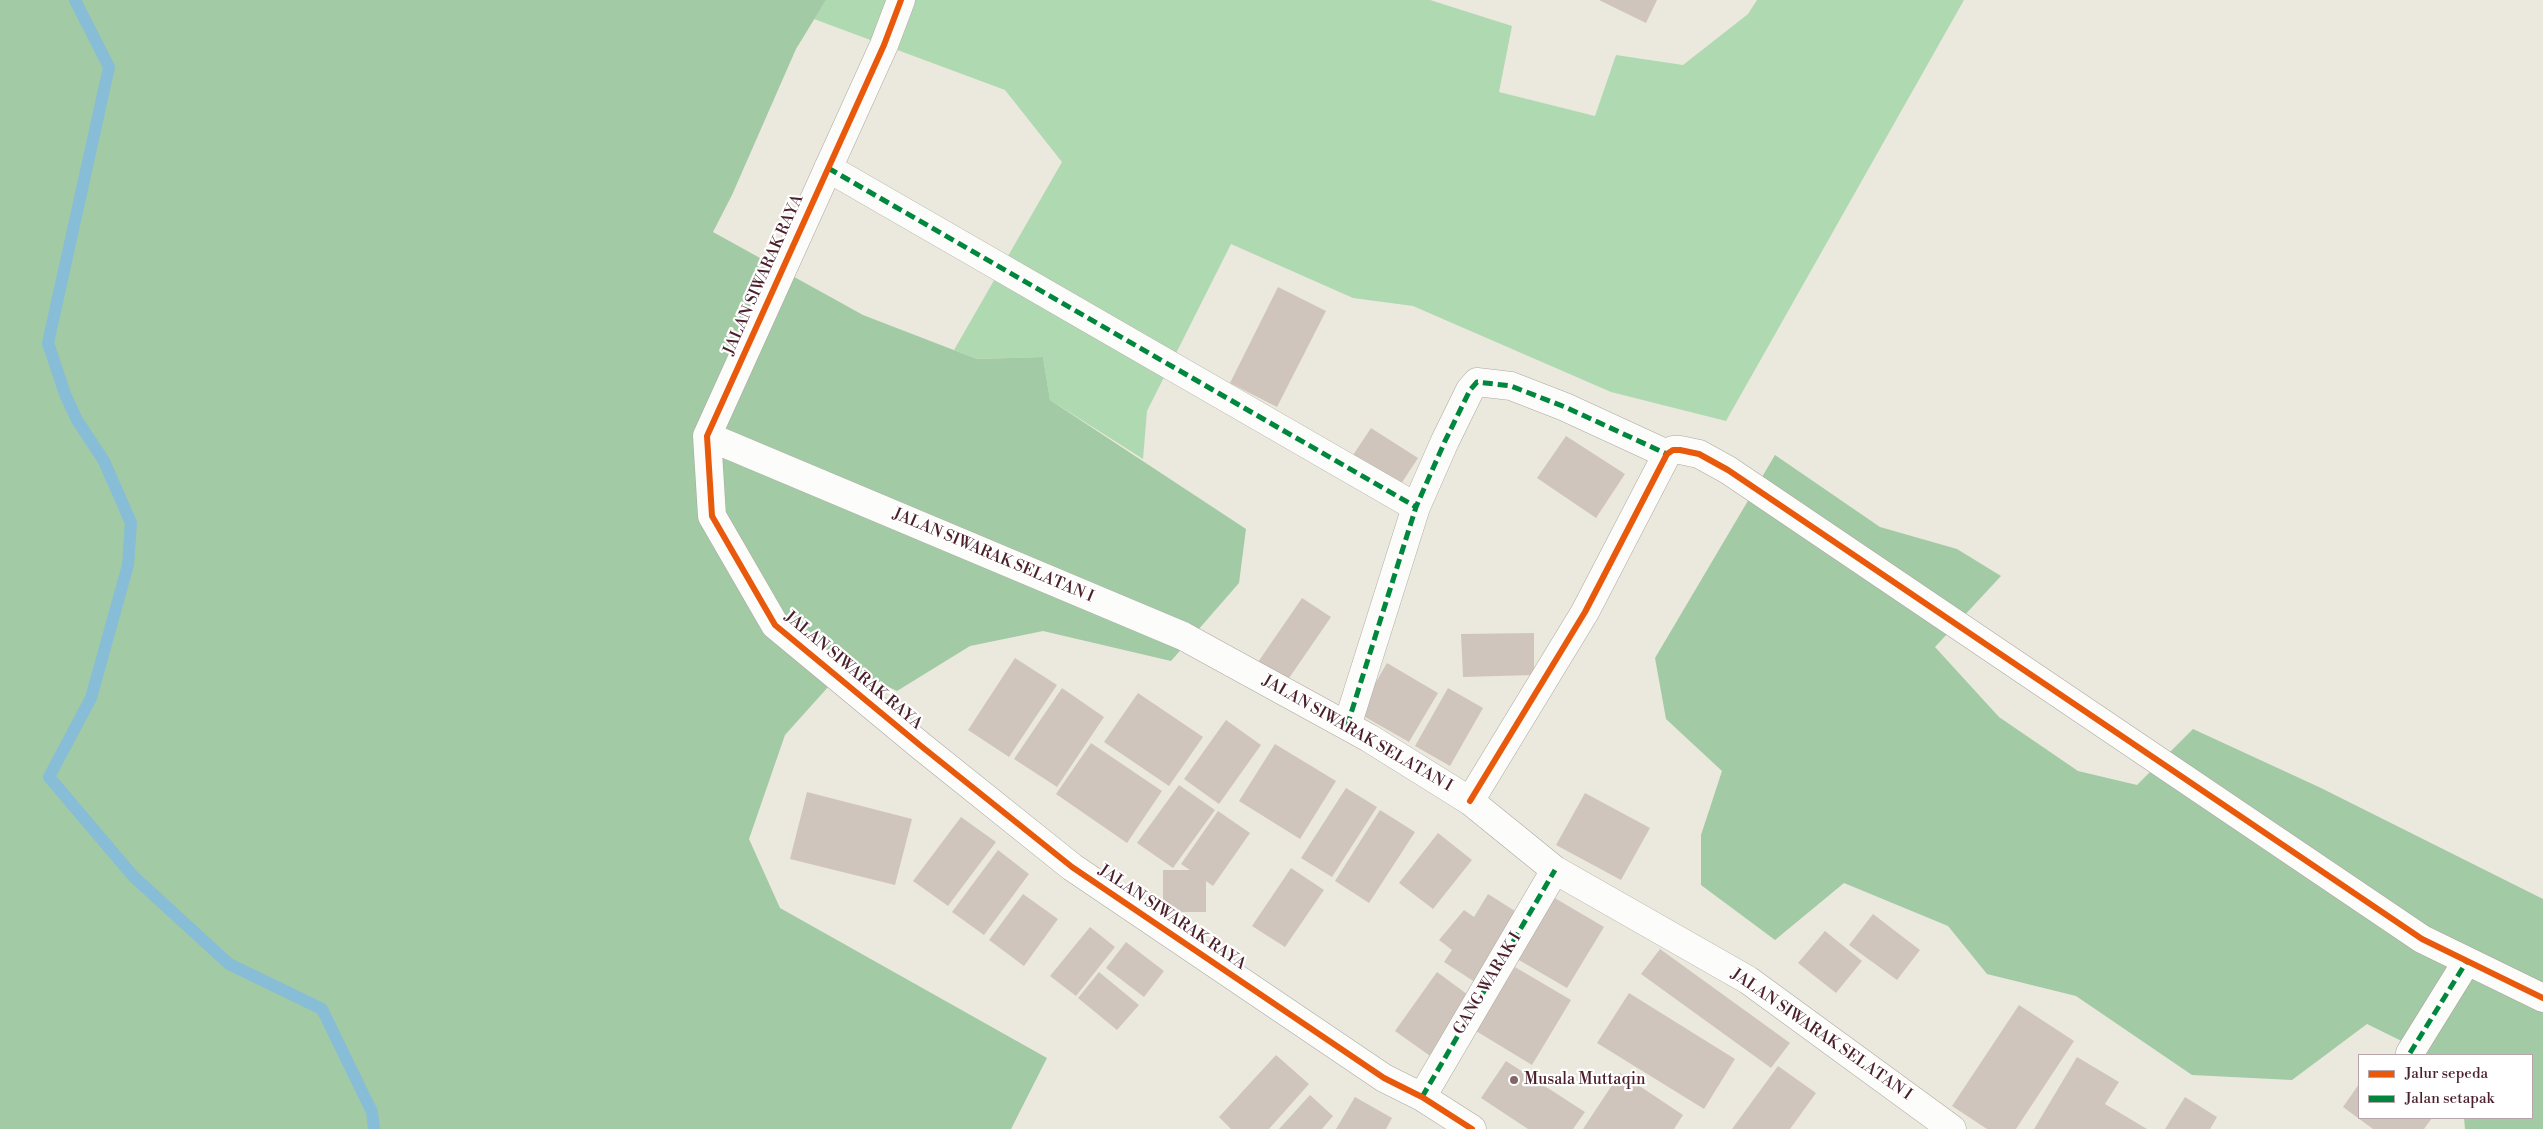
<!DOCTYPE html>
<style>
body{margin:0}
#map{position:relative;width:2543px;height:1129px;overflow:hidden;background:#ebe9dd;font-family:"Libre Bodoni",serif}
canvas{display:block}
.legend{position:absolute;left:2358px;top:1054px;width:175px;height:65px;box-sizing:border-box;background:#fff;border:1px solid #b7a5aa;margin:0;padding:6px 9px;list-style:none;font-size:15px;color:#4a1f2b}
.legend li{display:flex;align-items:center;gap:10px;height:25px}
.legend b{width:25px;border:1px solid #b7a5aa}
</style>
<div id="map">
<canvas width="2543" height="1129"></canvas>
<ul class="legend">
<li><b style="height:6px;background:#e8590c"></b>Jalur sepeda</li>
<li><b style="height:6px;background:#00873e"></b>Jalan setapak</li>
</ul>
</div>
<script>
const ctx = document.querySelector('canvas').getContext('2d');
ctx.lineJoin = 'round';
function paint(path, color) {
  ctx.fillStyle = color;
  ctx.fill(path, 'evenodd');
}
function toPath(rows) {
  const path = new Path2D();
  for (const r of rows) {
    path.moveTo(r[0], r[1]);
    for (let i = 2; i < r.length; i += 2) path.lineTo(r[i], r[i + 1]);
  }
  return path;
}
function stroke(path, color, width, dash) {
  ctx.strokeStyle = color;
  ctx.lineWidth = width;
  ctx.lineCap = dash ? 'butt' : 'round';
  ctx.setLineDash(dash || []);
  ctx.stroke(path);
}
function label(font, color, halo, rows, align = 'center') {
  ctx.font = font + ' "Libre Bodoni",serif';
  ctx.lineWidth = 4.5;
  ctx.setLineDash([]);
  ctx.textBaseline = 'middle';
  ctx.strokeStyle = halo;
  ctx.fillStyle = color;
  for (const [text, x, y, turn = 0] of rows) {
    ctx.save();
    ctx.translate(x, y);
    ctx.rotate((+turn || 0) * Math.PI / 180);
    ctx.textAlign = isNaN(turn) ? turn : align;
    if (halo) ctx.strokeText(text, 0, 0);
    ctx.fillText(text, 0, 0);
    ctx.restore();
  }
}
const green = toPath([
 [826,0,1430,0,1512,26,1499,92,1595,116,1616,55,1683,65,1748,14,1757,0,1964,0,1726,421,1611,392,1413,306,1353,298,1231,244,1147,411,1143,459,1050,400,1043,357,977,359,954,350,1062,162,1005,90,814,19]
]);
const forest = toPath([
 [0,0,826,0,796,49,732,195,713,232,863,315,977,359,1043,357,1050,400,1246,529,1239,583,1171,661,1043,631,970,646,897,691,846,667,785,735,749,839,780,908,1047,1058,1011,1129,0,1129],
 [1775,455,1880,527,1957,549,2001,576,1935,647,1999,717,2078,771,2137,785,2193,729,2321,788,2543,899,2543,1129,2465,1129,2464,1118,2532,1118,2532,1055,2430,1055,2367,1024,2292,1080,2192,1075,2076,996,1987,974,1948,926,1844,883,1775,940,1701,885,1701,835,1722,771,1666,719,1655,658]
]);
const stream = toPath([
 [75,0,109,67,48,343,65,394,77,420,104,461,131,523,128,565,91,698,49,777,133,876,229,964,322,1009,372,1112,374,1129]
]);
const building = toPath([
 [1599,0,1657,0,1646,23],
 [1278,287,1326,311,1277,407,1230,383],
 [1371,428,1418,458,1395,493,1349,461],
 [1566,436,1625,474,1596,518,1537,478],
 [1302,598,1331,617,1285,684,1256,665],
 [1534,633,1534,675,1463,677,1461,634],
 [1015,658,1057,685,1009,757,968,730],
 [1387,663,1438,693,1409,742,1358,713],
 [1062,688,1104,717,1057,787,1014,759],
 [1448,688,1483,708,1450,766,1415,746],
 [1138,693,1203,737,1169,786,1104,742],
 [1226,720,1261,745,1219,804,1184,779],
 [1091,743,1162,791,1127,843,1056,794],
 [1275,744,1336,781,1300,839,1239,801],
 [1179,785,1215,810,1173,868,1137,843],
 [1346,788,1377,807,1332,877,1301,858],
 [807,792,912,819,895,885,790,859],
 [1585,793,1650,828,1621,880,1556,845],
 [1380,810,1415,832,1369,903,1335,881],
 [1218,811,1250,833,1213,886,1206,881,1206,912,1163,912,1163,870,1190,870,1181,864],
 [961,817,996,842,948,906,913,881],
 [1438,833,1472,860,1433,909,1399,883],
 [998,850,1029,874,984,935,952,912],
 [1291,868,1324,890,1285,947,1252,926],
 [1023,894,1058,919,1024,966,989,940],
 [1488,894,1523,916,1478,984,1444,962,1452,950,1439,940,1464,910,1474,917],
 [1548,894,1604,927,1567,988,1512,956],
 [1873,914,1920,950,1897,980,1849,945],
 [1090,927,1115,947,1076,996,1050,976],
 [1825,931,1862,961,1836,993,1798,963],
 [1126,942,1164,971,1144,997,1106,968],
 [1660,949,1790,1043,1771,1068,1641,974],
 [1515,967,1571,1000,1532,1065,1476,1031],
 [1099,972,1139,1005,1117,1030,1078,998],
 [1437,972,1475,1000,1433,1058,1395,1031],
 [1629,993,1735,1059,1704,1109,1597,1043],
 [2019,1005,2074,1041,2016,1129,1987,1129,1952,1106],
 [1276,1055,1309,1084,1269,1129,1231,1129,1219,1117],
 [2077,1057,2119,1082,2105,1104,2147,1129,2034,1129],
 [1506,1061,1585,1112,1573,1129,1528,1129,1481,1098],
 [1778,1066,1816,1093,1790,1129,1732,1129],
 [1620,1073,1683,1115,1674,1129,1583,1129],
 [2359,1084,2359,1118,2432,1118,2424,1129,2373,1129,2343,1107],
 [1310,1095,1333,1116,1322,1129,1279,1129],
 [1355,1097,1392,1118,1386,1129,1336,1129],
 [2185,1097,2217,1117,2210,1129,2165,1129]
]);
const street = toPath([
 [901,0,884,45,707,436,712,516,775,625,921,746,1072,867,1384,1078,1422,1097,1472,1129],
 [828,168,1416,507],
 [707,436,1183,636,1369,738,1470,801,1555,870,1748,980,1952,1129],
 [1347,726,1416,507,1445,441,1470,390,1477,382,1511,386,1565,407,1667,454],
 [1470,801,1585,612,1667,454,1673,450,1680,450,1699,454,1728,470,2422,939,2543,998],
 [2410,1053,2467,961],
 [1422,1097,1555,870]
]);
const quiet = toPath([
 [828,168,1416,507],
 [1347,726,1416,507,1445,441,1470,390,1477,382,1511,386,1565,407,1667,454],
 [2410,1053,2467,961],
 [1422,1097,1555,870]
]);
const cycleway = toPath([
 [901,0,884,45,707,436,712,516,775,625,921,746,1072,867,1384,1078,1422,1097,1472,1129],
 [1470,801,1585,612,1667,454,1673,450,1680,450,1699,454,1728,470,2422,939,2543,998]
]);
const markers = [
 [1514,1080,5,"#826669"]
];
const streetNames = [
 ["JALAN SIWARAK RAYA",764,275,-66],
 ["JALAN SIWARAK SELATAN I",993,556,23],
 ["JALAN SIWARAK RAYA",853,671,40],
 ["JALAN SIWARAK SELATAN I",1357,734,30],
 ["JALAN SIWARAK RAYA",1172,918,34],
 ["GANG WARAK I",1488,984,-59],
 ["JALAN SIWARAK SELATAN I",1821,1035,35]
];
const poiNames = [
 ["Musala Muttaqin",1524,1080]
];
paint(green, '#afd9b0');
paint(forest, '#a2caa5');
stroke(stream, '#88bdd8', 12);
paint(building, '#d0c5bd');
stroke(street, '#ada6a1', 29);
stroke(street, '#fcfcfa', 28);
stroke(quiet, '#00873e', 5, [10, 5]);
stroke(cycleway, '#e8590c', 6);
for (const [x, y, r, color] of markers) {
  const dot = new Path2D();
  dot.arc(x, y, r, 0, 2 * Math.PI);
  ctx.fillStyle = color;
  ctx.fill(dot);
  stroke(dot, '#fff', 2);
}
label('16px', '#4a1f2b', '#fff', streetNames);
label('16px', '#4a1f2b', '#fff', poiNames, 'left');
</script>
